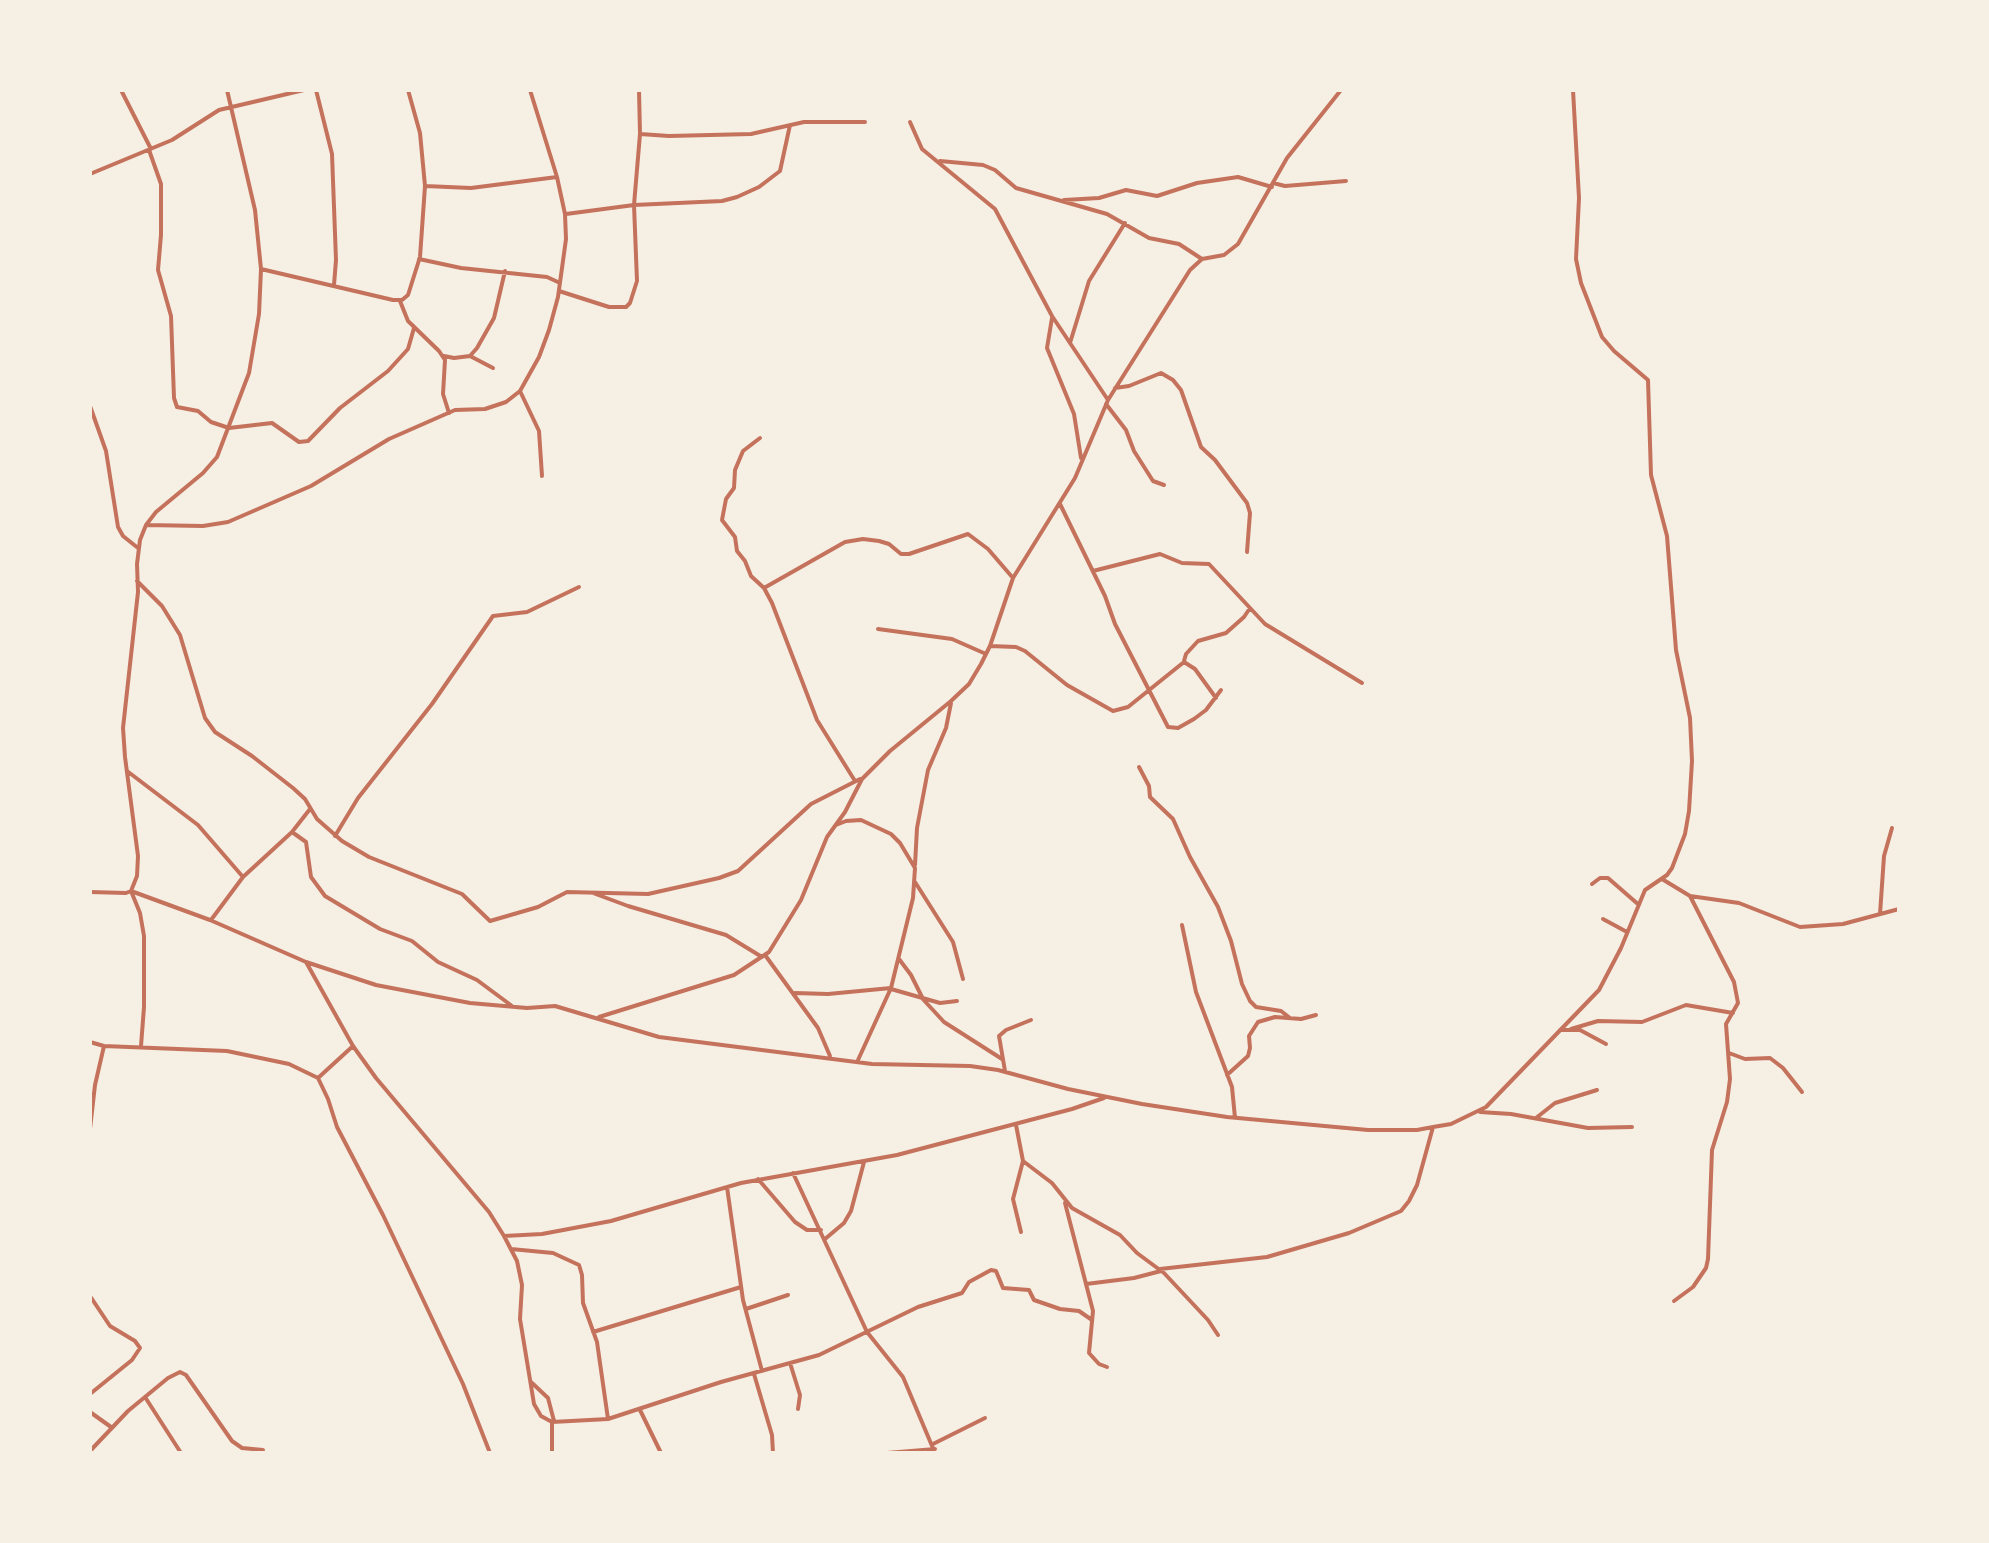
<!DOCTYPE html>
<style>
body{margin:0}
#map{position:relative;width:1989px;height:1543px;overflow:hidden;background:#f6efe4;font-family:Jost,sans-serif}
canvas{display:block}
.frame{position:absolute;inset:0;border:92px solid #f6efe4;pointer-events:none}
</style>
<div id="map">
<canvas width="1989" height="1543"></canvas>
<div class="frame"></div>
</div>
<script>
const ctx = document.querySelector('canvas').getContext('2d');
ctx.lineJoin = 'round';
function toPath(rows) {
  const path = new Path2D();
  for (const r of rows) {
    path.moveTo(r[0], r[1]);
    for (let i = 2; i < r.length; i += 2) path.lineTo(r[i], r[i + 1]);
  }
  return path;
}
function stroke(path, color, width, dash) {
  ctx.strokeStyle = color;
  ctx.lineWidth = width;
  ctx.lineCap = dash ? 'butt' : 'round';
  ctx.setLineDash(dash || []);
  ctx.stroke(path);
}
const stream = toPath([
 [1043,90,1044,90]
]);
const minor = toPath([
 [121,90,151,149],
 [316,90,332,154,336,260,334,285],
 [910,122,922,149,995,209,1052,316,1108,400],
 [640,134,669,136,751,134,804,122,865,122],
 [149,150,161,184,161,235,158,270,171,316,174,398,177,407,198,411,211,422,229,428,272,423,299,442,308,441,340,408,388,371,408,349,414,328],
 [940,161,983,165,995,170,1016,188,1107,214,1149,238,1179,244,1202,259],
 [90,174,172,140,219,110,304,90],
 [1273,183,1285,186,1346,181],
 [425,186,471,188,557,177],
 [1064,200,1099,198,1126,190,1157,196,1197,183,1238,177,1272,187],
 [566,214,634,205,722,201,737,197,759,187,780,171,790,125],
 [419,259,461,268,547,277,560,283],
 [261,269,393,300,402,300,408,295,420,257,425,186,420,133,408,90],
 [559,291,609,307,626,307,630,303,637,281,634,205,640,134,639,90],
 [400,301,408,321,439,351,445,360,443,394,449,413],
 [1052,318,1047,348,1074,414,1081,458],
 [1070,343,1089,281,1125,223],
 [444,356,454,358,470,356,493,368],
 [470,356,477,348,494,318,505,271],
 [1115,388,1129,386,1161,373,1173,380,1181,390,1201,447,1215,460,1247,503,1250,513,1247,552],
 [520,391,539,431,542,476],
 [1106,404,1126,430,1134,451,1153,481,1164,485],
 [90,406,106,451,118,527,123,536,138,548],
 [760,438,743,451,735,470,734,488,726,499,722,520,735,537,737,551,745,561,751,576,764,588,772,603,817,720,855,781],
 [1060,504,1105,596,1115,624,1168,727,1178,728,1194,719,1206,710,1221,690],
 [146,525,203,526,228,522,311,486,389,439,455,410,485,409,506,402,520,391,539,357,549,330,558,297,566,239,565,214,557,177,530,90],
 [1093,571,1160,554,1182,563,1209,564,1265,624,1362,683],
 [137,581,162,606,180,635,205,718,215,732,252,756,293,788,305,799,317,819,342,841,369,857,462,894,490,921,538,907,567,892,648,894,719,878,738,871,811,804,860,779],
 [764,588,845,542,863,539,879,541,889,544,901,554,909,554,968,534,988,549,1013,578],
 [878,629,952,639,986,654],
 [990,646,1016,647,1025,651,1067,685,1113,711,1128,707,1184,662,1195,669,1216,698],
 [1184,661,1186,654,1198,641,1226,633,1244,617,1250,608],
 [1139,767,1149,786,1150,797,1173,819,1190,857,1218,907,1231,941,1242,984,1250,1001,1256,1007,1281,1011,1290,1018],
 [127,771,198,825,243,877],
 [836,825,846,821,861,820,891,834,900,843,915,868,913,898,891,988,858,1060],
 [292,832,306,842,311,877,325,896,380,929,412,941,438,962,477,980,512,1006],
 [335,836,358,798,432,704,493,616,527,612,579,587],
 [915,865,917,828,928,770,946,728,951,703],
 [1662,879,1690,896,1739,903,1800,927,1843,924,1899,909],
 [915,882,953,942,963,979],
 [1592,884,1600,878,1608,878,1639,905],
 [131,891,210,920,306,962,376,985,470,1003,527,1008,555,1006,659,1037,872,1064,970,1066,998,1070,1068,1089,1142,1104,1227,1117,1368,1130,1417,1130,1433,1127,1451,1124,1486,1107,1599,990,1621,948,1645,890,1667,875,1672,868,1685,834,1689,811,1692,761,1690,718,1676,650,1667,536,1651,475,1648,380,1614,351,1602,337,1581,283,1576,259,1579,198,1573,90],
 [131,891,140,913,144,936,144,1007,141,1046],
 [90,892,126,893,131,891,137,876,138,856,125,757,123,728,138,592,137,564,140,540,146,525,156,512,203,473,217,457,249,373,259,314,261,269,255,210,227,90],
 [593,893,628,906,726,935,762,957],
 [1880,914,1884,856,1892,828],
 [1603,919,1627,932],
 [211,920,243,877,292,832,310,809],
 [1182,925,1196,992,1232,1087,1235,1118],
 [765,955,818,1028,830,1056],
 [899,959,911,975,922,997],
 [306,962,353,1046,376,1078,489,1212,504,1236,517,1261,522,1285,520,1319,534,1404,541,1416,552,1422,608,1419,721,1382,819,1355,918,1307,962,1293,969,1282,991,1270,996,1271,1003,1288,1029,1290,1034,1300,1060,1309,1079,1311,1092,1320],
 [891,989,940,1003,957,1001],
 [795,993,828,994,891,988],
 [920,996,944,1022,1002,1059],
 [599,1017,734,975,769,952,801,900,827,837,845,812,862,779,890,751,951,701,969,684,981,664,990,646,1013,578,1075,478,1108,400,1190,270,1202,259,1224,255,1238,244,1287,158,1341,90],
 [1571,1029,1598,1021,1642,1022,1686,1005,1733,1013],
 [1560,1030,1580,1030,1606,1044],
 [90,1042,104,1046,227,1051,289,1064,318,1078,328,1099,337,1127,383,1215,463,1384,490,1453],
 [1729,1053,1745,1059,1770,1058,1783,1068,1802,1092],
 [1005,1071,999,1036,1006,1030,1031,1020],
 [1227,1075,1248,1056,1250,1048,1249,1036,1258,1022,1275,1017,1301,1019,1316,1015],
 [318,1078,353,1046],
 [1480,1112,1511,1114,1588,1128,1632,1127],
 [1536,1118,1555,1103,1597,1090],
 [1016,1125,1023,1161,1013,1199,1021,1232],
 [90,1129,95,1085,104,1046],
 [1023,1161,1052,1183,1072,1208,1120,1235,1137,1253,1164,1273,1208,1320,1218,1335],
 [793,1173,867,1332,903,1377,935,1453],
 [758,1179,795,1222,807,1230,821,1230],
 [727,1187,743,1300,762,1371],
 [1065,1203,1093,1311,1089,1353,1099,1364,1107,1367],
 [504,1236,542,1234,611,1221,741,1183,897,1155,1072,1109,1104,1098],
 [825,1239,844,1223,851,1211,864,1162],
 [511,1249,553,1253,579,1265,582,1275,583,1303,597,1342,608,1419],
 [1160,1269,1267,1257,1349,1233,1401,1211,1409,1201,1417,1185,1433,1127],
 [1086,1284,1134,1278,1161,1271],
 [90,1296,110,1326,135,1341,140,1348,132,1360,90,1394],
 [1674,1301,1693,1287,1706,1268,1708,1259,1712,1150,1727,1102,1730,1079,1726,1024,1738,1003,1734,982,1690,896],
 [746,1309,788,1295],
 [593,1332,741,1287],
 [790,1363,800,1395,798,1409],
 [754,1374,772,1435,773,1453],
 [531,1382,548,1398,554,1421],
 [145,1397,181,1453],
 [640,1410,661,1453],
 [90,1412,111,1427],
 [933,1444,985,1418],
 [90,1451,128,1411,168,1378,180,1372,186,1375,232,1441,242,1448,263,1450],
 [552,1453,552,1422],
 [887,1453,935,1449]
]);
stroke(stream, '#c9d6d2', 3);
stroke(minor, '#c5725c', 4);
</script>
